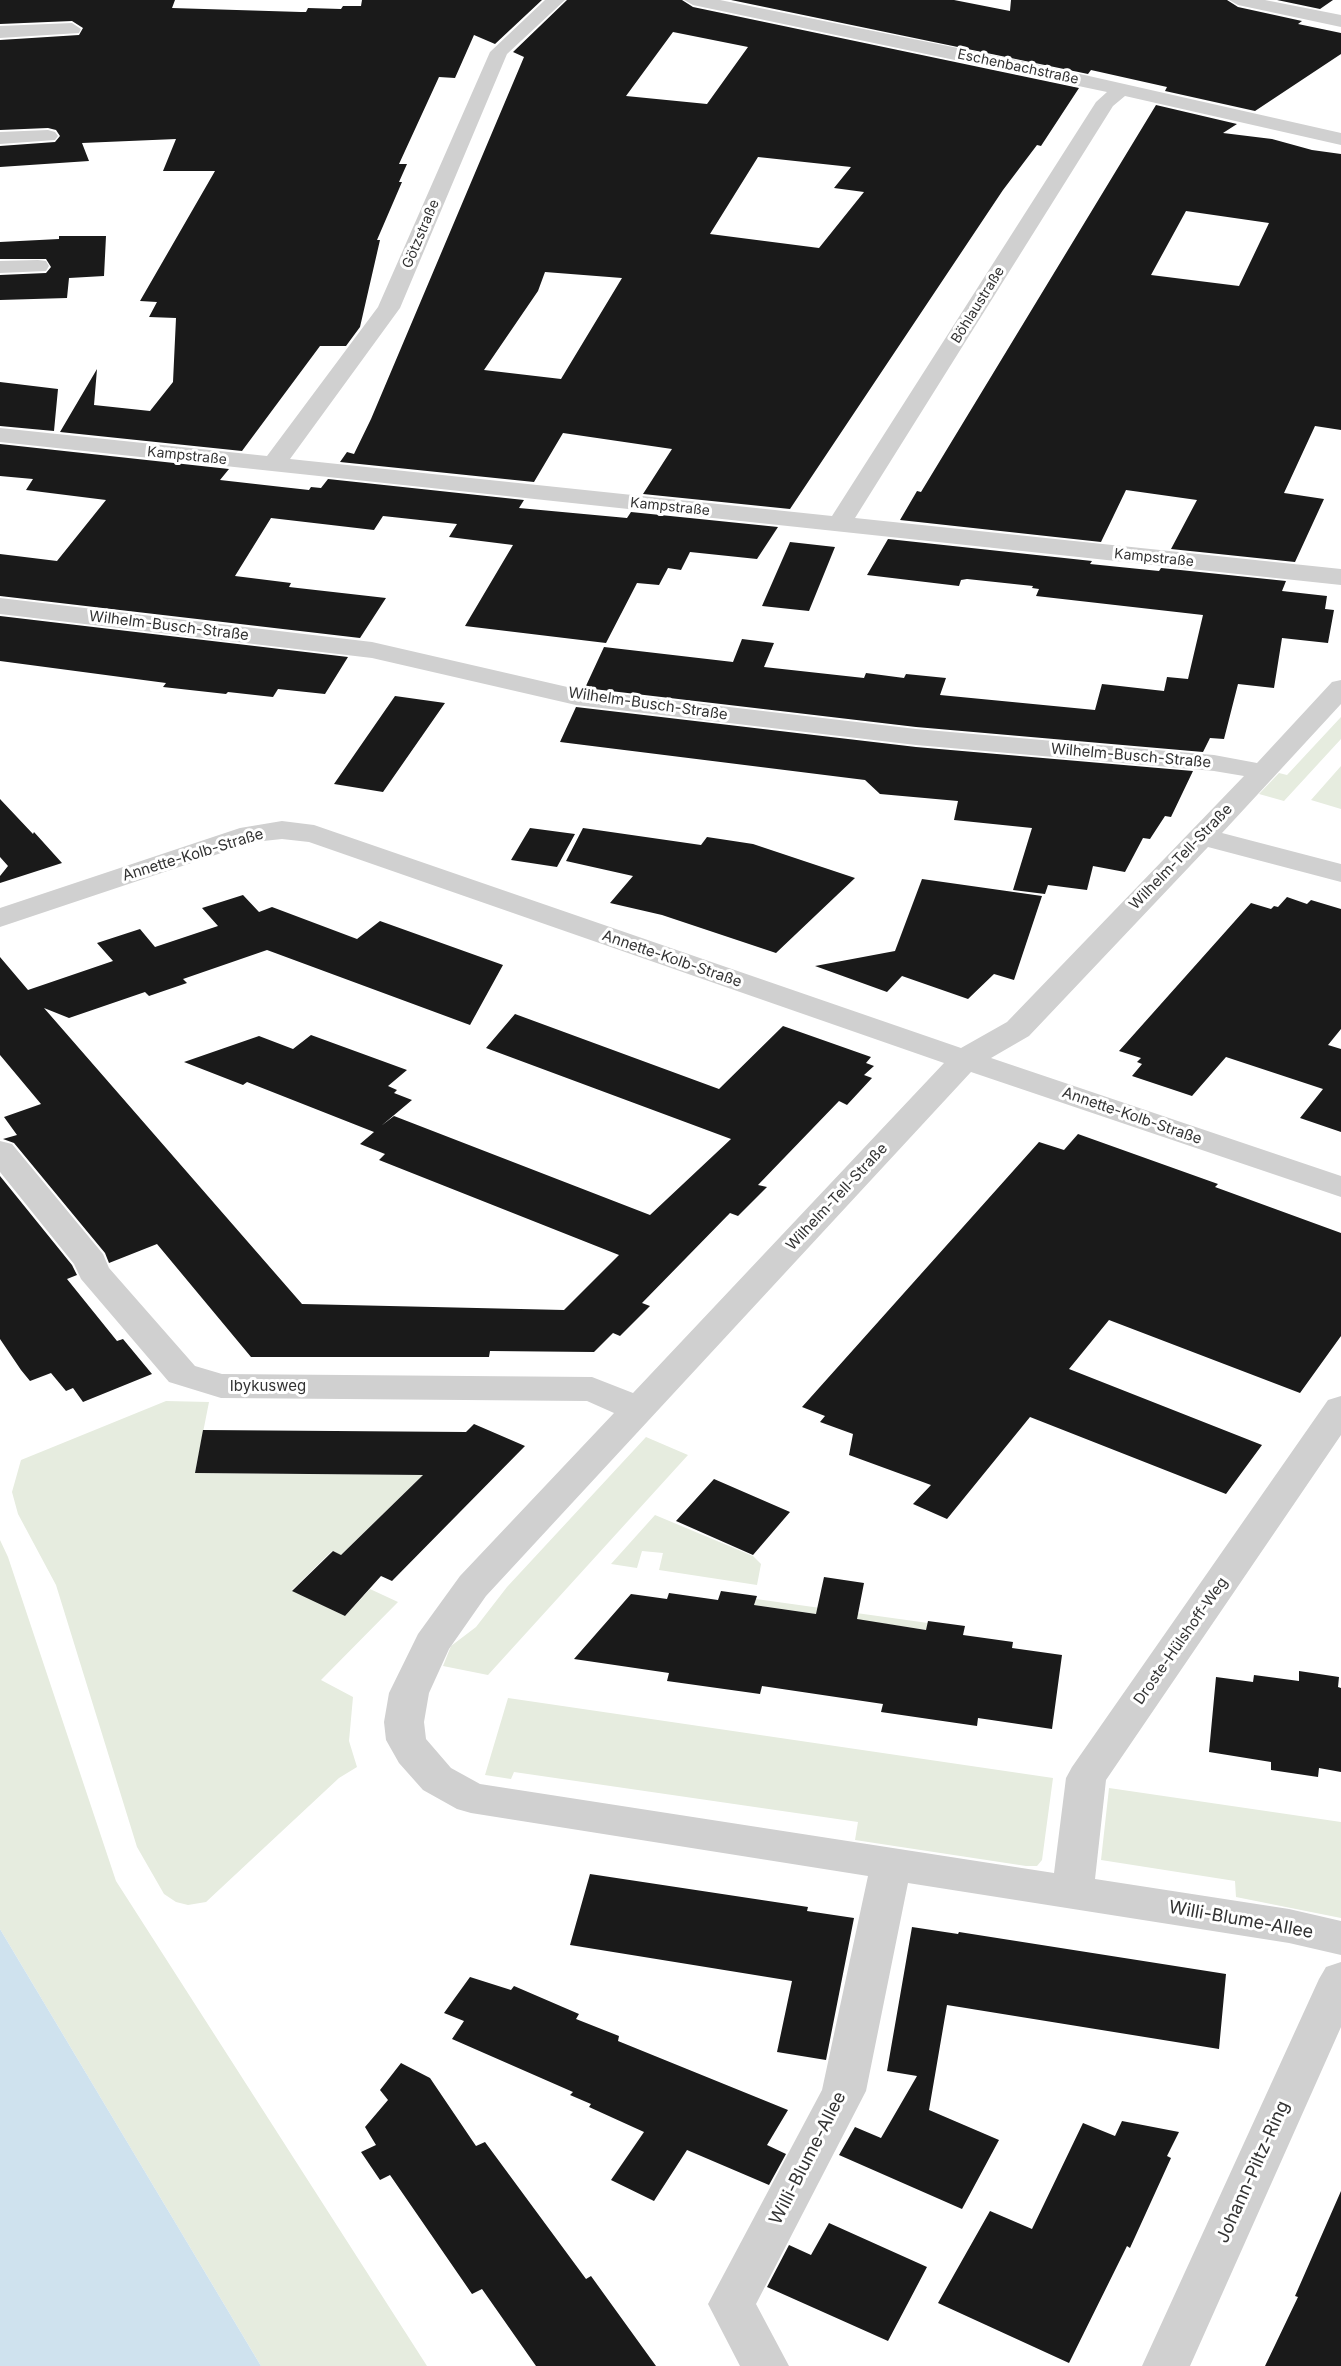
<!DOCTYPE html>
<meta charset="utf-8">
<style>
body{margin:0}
canvas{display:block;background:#fff}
</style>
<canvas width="1341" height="2366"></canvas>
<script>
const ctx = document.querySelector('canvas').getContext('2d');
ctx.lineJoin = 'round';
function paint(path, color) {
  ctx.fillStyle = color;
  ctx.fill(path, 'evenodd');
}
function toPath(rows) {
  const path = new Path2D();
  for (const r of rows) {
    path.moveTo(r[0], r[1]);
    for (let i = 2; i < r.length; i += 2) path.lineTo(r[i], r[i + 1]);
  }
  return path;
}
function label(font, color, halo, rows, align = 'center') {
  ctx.font = font + ' Inter,sans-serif';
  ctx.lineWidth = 6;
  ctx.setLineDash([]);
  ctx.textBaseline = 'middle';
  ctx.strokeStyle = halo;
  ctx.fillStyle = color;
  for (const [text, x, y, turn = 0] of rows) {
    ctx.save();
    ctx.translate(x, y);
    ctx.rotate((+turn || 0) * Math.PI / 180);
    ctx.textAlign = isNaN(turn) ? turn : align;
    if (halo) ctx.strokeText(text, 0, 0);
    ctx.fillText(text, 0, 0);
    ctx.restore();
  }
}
const green = toPath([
 [1341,717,1341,739,1284,801,1259,794,1279,773,1287,775],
 [1341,766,1341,809,1311,800],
 [166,1401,209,1402,195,1473,423,1475,341,1555,332,1551,292,1590,345,1616,370,1589,398,1602,321,1680,353,1697,349,1741,357,1767,339,1778,206,1902,188,1905,176,1902,164,1894,137,1847,56,1585,18,1514,12,1492,21,1460],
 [646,1437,688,1455,488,1675,443,1666,451,1646,476,1627,507,1587],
 [655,1515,753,1556,761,1564,757,1585,659,1570,663,1553,642,1551,637,1568,611,1564],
 [0,1540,8,1557,116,1881,427,2366,261,2366,0,1929],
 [756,1599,928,1623,927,1630,754,1605],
 [508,1698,1053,1778,1042,1860,1037,1866,1026,1866,855,1840,858,1822,514,1772,511,1779,485,1775],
 [1109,1788,1341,1822,1341,1918,1236,1897,1235,1881,1101,1860]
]);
const water = toPath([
 [0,1929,261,2366,0,2366]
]);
const building = toPath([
 [0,0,175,0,172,8,301,12,306,12,308,8,341,9,343,6,361,6,362,0,542,0,495,44,474,35,455,78,439,77,399,164,407,164,399,182,402,182,377,240,380,240,360,327,346,346,320,346,242,451,60,432,97,369,94,405,150,411,173,382,176,318,149,317,157,302,140,301,215,171,163,171,176,139,82,143,89,161,0,167,0,146,55,142,60,136,56,130,48,128,0,130,0,40,79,35,83,28,72,21,0,24],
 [567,0,682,0,693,7,1079,88,1041,146,1037,145,1003,190,790,509,643,494,672,449,563,433,534,482,340,462,347,452,354,454,371,419,524,57,513,52],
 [673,32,748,47,707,104,626,96],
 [758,157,851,167,834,188,864,192,819,248,710,234],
 [545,272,622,278,561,379,484,370,538,291],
 [731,0,954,0,1010,11,1011,0,1227,0,1238,7,1302,21,1298,24,1341,33,1341,54,1255,111,1165,91,1167,87,1091,70,1088,74],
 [1277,0,1333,0,1320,9],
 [1156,105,1237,124,1223,133,1272,139,1312,150,1341,154,1341,430,1315,426,1284,493,1324,499,1295,562,1171,549,1197,500,1126,490,1101,542,900,520,917,491,921,492],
 [1186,211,1269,223,1239,286,1151,275],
 [59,236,106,236,104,276,69,278,67,298,0,300,0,275,46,273,51,267,46,259,0,259,0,242,59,239],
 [0,382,58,389,54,431,0,426],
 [0,444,229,469,220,480,282,487,309,490,311,487,321,488,328,479,524,500,519,508,627,518,631,512,778,527,757,559,690,552,681,570,668,568,659,585,637,583,606,643,465,626,513,545,449,537,457,524,383,516,374,530,271,518,235,576,291,583,289,587,386,598,360,638,0,596,0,554,57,561,106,500,26,490,33,479,0,476],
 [888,539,1092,561,1090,564,1159,571,1161,568,1286,581,1282,591,1327,596,1325,609,1334,610,1328,643,1282,638,1274,688,1238,684,1224,739,1210,738,1203,752,916,727,585,688,604,647,733,662,742,639,774,643,764,667,864,678,866,673,904,678,906,674,946,678,940,695,1095,710,1102,684,1164,691,1167,677,1188,679,1203,615,1036,596,1039,589,1032,588,1033,586,967,579,961,580,959,586,867,575],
 [790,542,835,547,809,611,762,606],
 [0,616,348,657,325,694,278,689,273,697,228,692,226,694,163,687,166,683,0,661],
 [395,696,445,703,383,792,334,784],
 [576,707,916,747,1193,771,1171,817,1165,816,1150,839,1143,838,1125,872,1093,866,1087,890,1048,885,1045,894,1013,890,1032,828,954,820,958,801,880,794,865,780,560,742],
 [0,799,33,834,34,832,62,863,0,883,0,876,8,866,0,857],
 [530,828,575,834,557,867,511,860],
 [583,828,701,845,707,837,753,844,855,878,776,953,662,915,610,903,633,876,566,861],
 [922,879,1042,896,1014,980,994,974,968,999,902,976,887,992,815,966,895,951],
 [243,895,259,912,272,907,357,939,380,921,503,965,470,1025,267,950,183,979,187,983,149,996,145,992,69,1018,44,1008,302,1304,564,1310,619,1255,379,1160,385,1154,360,1144,374,1132,247,1082,243,1085,184,1062,259,1036,293,1049,311,1035,407,1070,388,1086,397,1090,394,1093,412,1100,381,1126,394,1116,650,1215,731,1139,486,1048,515,1014,719,1089,783,1026,871,1057,866,1063,874,1066,864,1075,872,1078,847,1105,839,1101,758,1185,767,1187,738,1216,730,1213,642,1303,650,1306,620,1336,613,1333,594,1352,490,1351,489,1357,251,1357,157,1244,109,1263,105,1253,14,1143,3,1139,17,1135,4,1117,41,1104,0,1055,0,957,28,990,113,961,97,943,140,929,155,947,218,926,202,908],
 [1287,897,1307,904,1311,900,1341,909,1341,1029,1328,1045,1341,1049,1341,1132,1300,1118,1323,1089,1226,1057,1192,1096,1132,1076,1142,1064,1137,1062,1141,1058,1119,1051,1251,903,1271,909,1274,906,1278,907],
 [1078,1134,1218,1184,1215,1187,1341,1233,1341,1336,1300,1393,1109,1320,1069,1369,1262,1445,1226,1494,1030,1417,947,1519,913,1504,931,1485,849,1455,853,1434,820,1422,825,1416,802,1407,1039,1142,1064,1150],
 [0,1176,72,1265,77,1275,67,1279,117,1341,123,1339,152,1374,83,1402,73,1388,66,1391,51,1373,30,1381,21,1370,0,1339],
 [474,1424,525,1446,392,1581,381,1576,345,1616,292,1591,333,1551,341,1555,423,1475,195,1473,203,1430,466,1432],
 [714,1479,790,1512,753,1555,676,1521],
 [824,1577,864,1583,857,1619,926,1630,928,1621,965,1626,963,1635,1013,1642,1012,1648,1062,1655,1052,1729,978,1718,977,1726,881,1712,883,1704,762,1686,760,1694,667,1681,669,1673,574,1659,631,1594,667,1599,669,1593,718,1600,721,1591,757,1596,754,1605,816,1614],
 [1299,1671,1339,1677,1338,1687,1341,1688,1341,1772,1319,1768,1318,1777,1271,1770,1271,1762,1209,1752,1216,1677,1253,1682,1254,1675,1299,1681],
 [590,1874,808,1907,807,1911,854,1918,826,2060,777,2052,792,1981,570,1945],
 [912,1927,958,1934,959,1932,1226,1974,1219,2049,947,2005,929,2110,999,2140,962,2209,839,2155,855,2127,881,2138,917,2076,887,2071],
 [470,1977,511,1990,514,1986,579,2014,576,2019,619,2036,618,2041,788,2110,767,2145,786,2154,769,2185,687,2150,654,2201,611,2180,644,2132,589,2107,591,2104,570,2095,573,2092,452,2039,464,2021,444,2013],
 [401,2063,430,2078,476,2146,485,2142,586,2279,591,2276,656,2366,536,2366,482,2289,472,2294,390,2175,380,2180,361,2152,376,2145,365,2127,388,2100,380,2090],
 [1122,2121,1179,2132,1167,2156,1171,2158,1130,2248,1127,2246,1069,2363,938,2303,990,2211,1032,2229,1083,2123,1115,2136],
 [1341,2191,1341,2366,1265,2366,1298,2297,1295,2296],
 [829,2223,927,2267,888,2341,767,2287,789,2245,811,2255]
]);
const minor = toPath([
 [545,0,565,0,507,54,400,308,290,459,832,516,1096,102,1107,92,693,5,684,0,720,0,1027,62,1341,133,1341,145,1125,96,1113,106,855,518,1341,569,1341,585,0,442,0,428,267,456,378,307,490,52,545,0],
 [1229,0,1265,0,1341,15,1341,27,1238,5,1229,0],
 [72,23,81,29,79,33,0,38,0,26,72,23],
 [48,130,55,132,58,136,55,140,0,144,0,132,48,130],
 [38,260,46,261,49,266,46,271,0,273,0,261,38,260],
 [0,598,372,642,576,689,916,729,1214,755,1257,763,1332,682,1341,680,1341,704,1222,833,1341,864,1341,882,1208,847,1029,1036,991,1058,1341,1176,1341,1197,971,1072,486,1596,449,1649,429,1693,424,1722,426,1739,451,1768,480,1784,1054,1873,1066,1778,1072,1767,1328,1400,1341,1396,1341,1435,1106,1780,1095,1879,1289,1909,1341,1921,1341,1955,1289,1943,908,1883,866,2091,756,2304,789,2366,740,2366,708,2304,822,2090,868,1876,471,1813,457,1809,423,1790,399,1763,386,1740,384,1722,389,1693,418,1634,460,1576,614,1413,587,1401,221,1398,169,1382,81,1279,74,1264,0,1172,0,1141,12,1144,103,1254,109,1268,195,1366,222,1374,592,1377,633,1393,944,1063,309,842,282,839,254,842,0,927,0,908,240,828,282,821,314,825,961,1048,1007,1022,1244,776,1214,771,916,745,576,705,372,658,0,614,0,598],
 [1341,1962,1341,2027,1190,2366,1142,2366,1319,1979,1326,1967,1341,1962]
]);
const farStreetnames = [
 ["Eschenbachstraße",1018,67,12],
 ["Götzstraße",421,234,-67],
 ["Böhlaustraße",978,305,-58],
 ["Kampstraße",187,456,6],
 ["Kampstraße",670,507,6],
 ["Kampstraße",1154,558,6]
];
const streetNames = [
 ["Wilhelm-Busch-Straße",169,626,7],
 ["Wilhelm-Busch-Straße",648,704,8],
 ["Wilhelm-Busch-Straße",1131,756,5],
 ["Annette-Kolb-Straße",193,855,-17],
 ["Wilhelm-Tell-Straße",1181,857,-46],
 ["Annette-Kolb-Straße",672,959,19],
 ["Annette-Kolb-Straße",1132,1116,19],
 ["Wilhelm-Tell-Straße",837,1197,-47],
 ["Ibykusweg",268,1386],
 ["Droste-Hülshoff-Weg",1181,1641,-55]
];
const nearStreetnames = [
 ["Willi-Blume-Allee",1241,1920,10],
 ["Willi-Blume-Allee",808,2158,-63],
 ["Johann-Piltz-Ring",1253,2172,-66]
];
paint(green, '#e6ecdf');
paint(water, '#cfe2ee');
paint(building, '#1a1a1a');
paint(minor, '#d0d0d0');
label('14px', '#333', '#fff', farStreetnames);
label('15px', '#333', '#fff', streetNames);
label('18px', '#333', '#fff', nearStreetnames);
</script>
